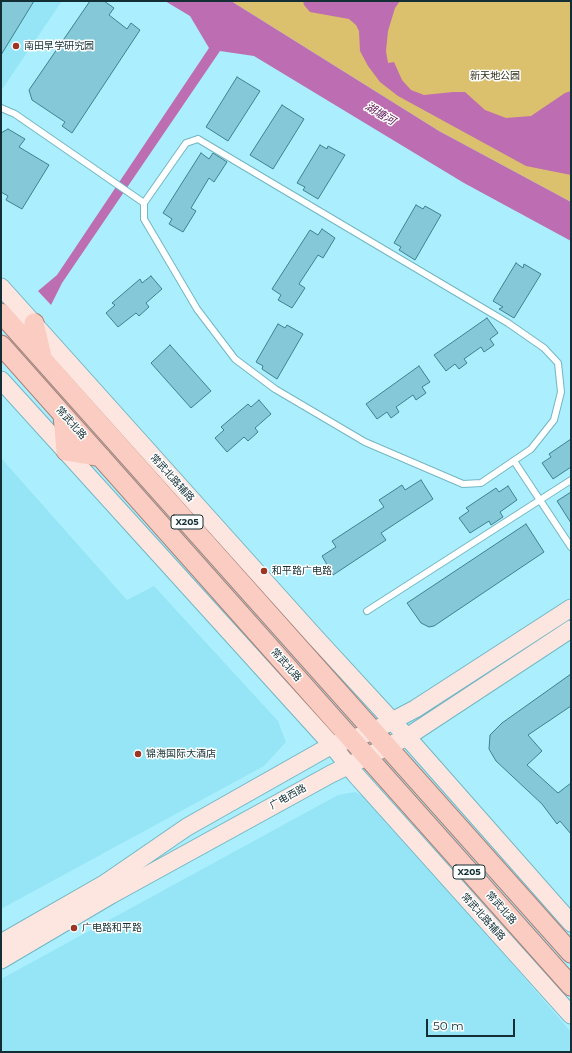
<!DOCTYPE html>
<meta charset="utf-8">
<style>
body{margin:0}
#map{position:relative;width:572px;height:1053px;overflow:hidden;background:#abeffe;font-family:Montserrat,sans-serif}
canvas{display:block}
.frame{position:absolute;inset:0;border:2px solid #132f35;pointer-events:none}
.scale{position:absolute;left:426px;top:1019px;width:89px;height:18px;box-sizing:border-box;border:2px solid #132f35;border-top:0;padding-left:5px;font-size:12px;line-height:14px;white-space:nowrap;color:#132f35;-webkit-text-stroke:3px #fff;paint-order:stroke}
</style>
<div id="map">
<canvas width="572" height="1053"></canvas>
<div class="frame"></div>
<div class="scale">50 m</div>
</div>
<script>
const ctx = document.querySelector('canvas').getContext('2d');
ctx.lineJoin = 'round';
function paint(path, color) {
  ctx.fillStyle = color;
  ctx.fill(path, 'evenodd');
}
function toPath(rows) {
  const path = new Path2D();
  for (const r of rows) {
    path.moveTo(r[0], r[1]);
    for (let i = 2; i < r.length; i += 2) path.lineTo(r[i], r[i + 1]);
  }
  return path;
}
function stroke(path, color, width, dash) {
  ctx.strokeStyle = color;
  ctx.lineWidth = width;
  ctx.lineCap = dash ? 'butt' : 'round';
  ctx.setLineDash(dash || []);
  ctx.stroke(path);
}
function label(font, color, halo, rows, align = 'center') {
  ctx.font = font + ' Montserrat,"Noto Sans SC",sans-serif';
  ctx.lineWidth = 3;
  ctx.setLineDash([]);
  ctx.textBaseline = 'middle';
  ctx.strokeStyle = halo;
  ctx.fillStyle = color;
  for (const [text, x, y, turn = 0] of rows) {
    ctx.save();
    ctx.translate(x, y);
    ctx.rotate((+turn || 0) * Math.PI / 180);
    ctx.textAlign = isNaN(turn) ? turn : align;
    if (halo) ctx.strokeText(text, 0, 0);
    ctx.fillText(text, 0, 0);
    ctx.restore();
  }
}
const built = toPath([
 [1,1,62,1,1,91],
 [1,458,127,600,154,586,278,721,286,742,264,766,1,909],
 [355,792,372,801,571,1032,571,1052,4,1052,1,1049,1,979,338,795]
]);
const green = toPath([
 [231,1,571,1,571,202,439,131]
]);
const water = toPath([
 [165,1,231,1,439,131,571,202,571,241,464,183,254,56,220,51,62,283,51,305,38,291,57,275,209,48,190,16],
 [303,1,400,1,395,8,388,31,386,51,388,63,394,62,402,80,411,90,424,95,453,92,465,92,485,110,506,118,531,116,565,93,571,91,571,175,526,166,398,96,380,82,368,66,360,51,359,31,356,25,349,19,310,12,304,5]
]);
const building = toPath([
 [1,1,34,1,1,55,1,1],
 [90,1,104,1,114,8,109,15,127,29,131,23,140,30,72,133,62,126,65,122,32,100,29,90,90,1],
 [237,77,260,91,228,141,206,127,237,77],
 [282,105,304,119,273,169,250,155,282,105],
 [8,129,25,139,19,147,49,165,22,209,6,200,8,196,1,192,1,133,8,129],
 [320,145,327,149,328,146,345,155,318,199,303,190,305,187,297,183,320,145],
 [201,153,209,159,213,153,227,162,214,182,209,178,191,208,196,211,183,232,169,224,172,219,163,213,201,153],
 [416,205,423,209,425,206,441,215,415,260,399,250,401,247,394,243,416,205],
 [322,229,335,238,323,258,318,255,299,284,305,288,292,308,278,300,281,295,272,289,310,230,318,235,322,229],
 [516,263,523,268,524,264,541,274,514,318,499,309,503,307,493,301,516,263],
 [151,276,162,289,146,303,149,307,139,316,136,313,118,327,106,313,115,305,112,303,140,279,142,283,151,276],
 [487,318,498,333,490,339,494,345,484,352,481,347,464,359,467,363,459,369,455,364,446,371,434,355,487,318],
 [278,324,285,328,287,325,303,334,277,379,262,369,263,366,256,362,278,324],
 [170,345,211,391,191,408,151,363,170,345],
 [419,366,430,382,422,387,426,393,416,400,413,395,396,407,399,412,391,418,387,412,377,419,366,404,419,366],
 [259,400,271,414,255,428,258,432,248,441,244,437,227,452,215,438,224,430,221,427,248,404,251,407,259,400],
 [571,439,571,467,553,479,542,463,551,457,549,454,571,439],
 [421,480,433,499,381,533,386,540,333,575,322,556,336,547,332,541,384,507,379,500,402,485,405,490,421,480],
 [508,486,517,500,500,512,503,517,491,525,489,521,470,533,459,518,469,511,466,508,496,488,499,492,508,486],
 [571,492,571,523,557,501,571,492],
 [526,524,544,552,434,626,429,627,421,623,407,603,526,524],
 [571,674,571,706,528,735,542,751,527,765,558,793,571,783,571,834,560,821,557,824,542,804,496,761,489,749,490,735,502,723,571,674]
]);
const lane = toPath([
 [1,108,15,114,144,203],
 [198,139,508,323,544,348,558,363,561,392,554,420,531,449,481,483,463,484,365,442,275,389,235,359,197,309,144,219,144,203,186,143,198,139],
 [514,461,571,547],
 [367,611,571,480]
]);
const secondary = toPath([
 [1,287,315,637,407,737,571,923],
 [1,380,332,745,355,774,571,1015],
 [1,943,104,884,187,827,332,745,352,739,373,731,415,709,571,608],
 [1,960,111,895,331,774,407,737,571,629]
]);
const primary = toPath([
 [1,313,571,953],
 [34,323,42,357],
 [1,345,571,986],
 [63,415,66,451,101,457]
]);
const markers = [
 [16,46,4,"#9e3421"],
 [264,571,4,"#9e3421"],
 [138,754,4,"#9e3421"],
 [74,928,4,"#9e3421"]
];
const shields = [
 [187,522,32],
 [469,872,32]
];
const shieldNames = [
 ["X205",187,522],
 ["X205",469,872]
];
const poiNames = [
 ["南田早学研究园",24,46],
 ["和平路广电路",272,571],
 ["锦海国际大酒店",146,754],
 ["广电路和平路",82,928]
];
const parkNames = [
 ["新天地公园",495,76]
];
const streetNames = [
 ["常武北路",71,423,48],
 ["常武北路辅路",172,478,48],
 ["常武北路",286,665,48],
 ["广电西路",288,797,-29],
 ["常武北路",501,908,48],
 ["常武北路辅路",483,917,48]
];
const waterNames = [
 ["湖塘河",380,114,31]
];
paint(built, '#96e5f6');
paint(green, '#dbc16d');
paint(water, '#bd6db1');
paint(building, '#85c8d7');
stroke(building, '#3e818e', 1);
stroke(lane, '#73b6c4', 8);
stroke(secondary, '#73b6c4', 19);
stroke(primary, '#a87f75', 21);
stroke(lane, '#fff', 6);
stroke(secondary, '#fde6e0', 17);
stroke(primary, '#fbccc1', 19);
for (const [x, y, r, color] of markers) {
  const dot = new Path2D();
  dot.arc(x, y, r, 0, 2 * Math.PI);
  ctx.fillStyle = color;
  ctx.fill(dot);
  stroke(dot, '#fff', 1.5);
}
for (const [x, y, w] of shields) {
  const box = new Path2D();
  box.roundRect(x - w / 2, y - 7, w, 14, 3);
  ctx.fillStyle = '#fff';
  ctx.fill(box);
  stroke(box, '#132f35', 1);
}
label('bold 9px', '#132f35', null, shieldNames);
label('10px', '#132f35', '#fff', poiNames, 'left');
label('10px', '#302a17', '#fff', parkNames);
label('10px', '#132f35', '#fff', streetNames);
label('italic 11px', '#5d1455', '#fff', waterNames);
</script>
